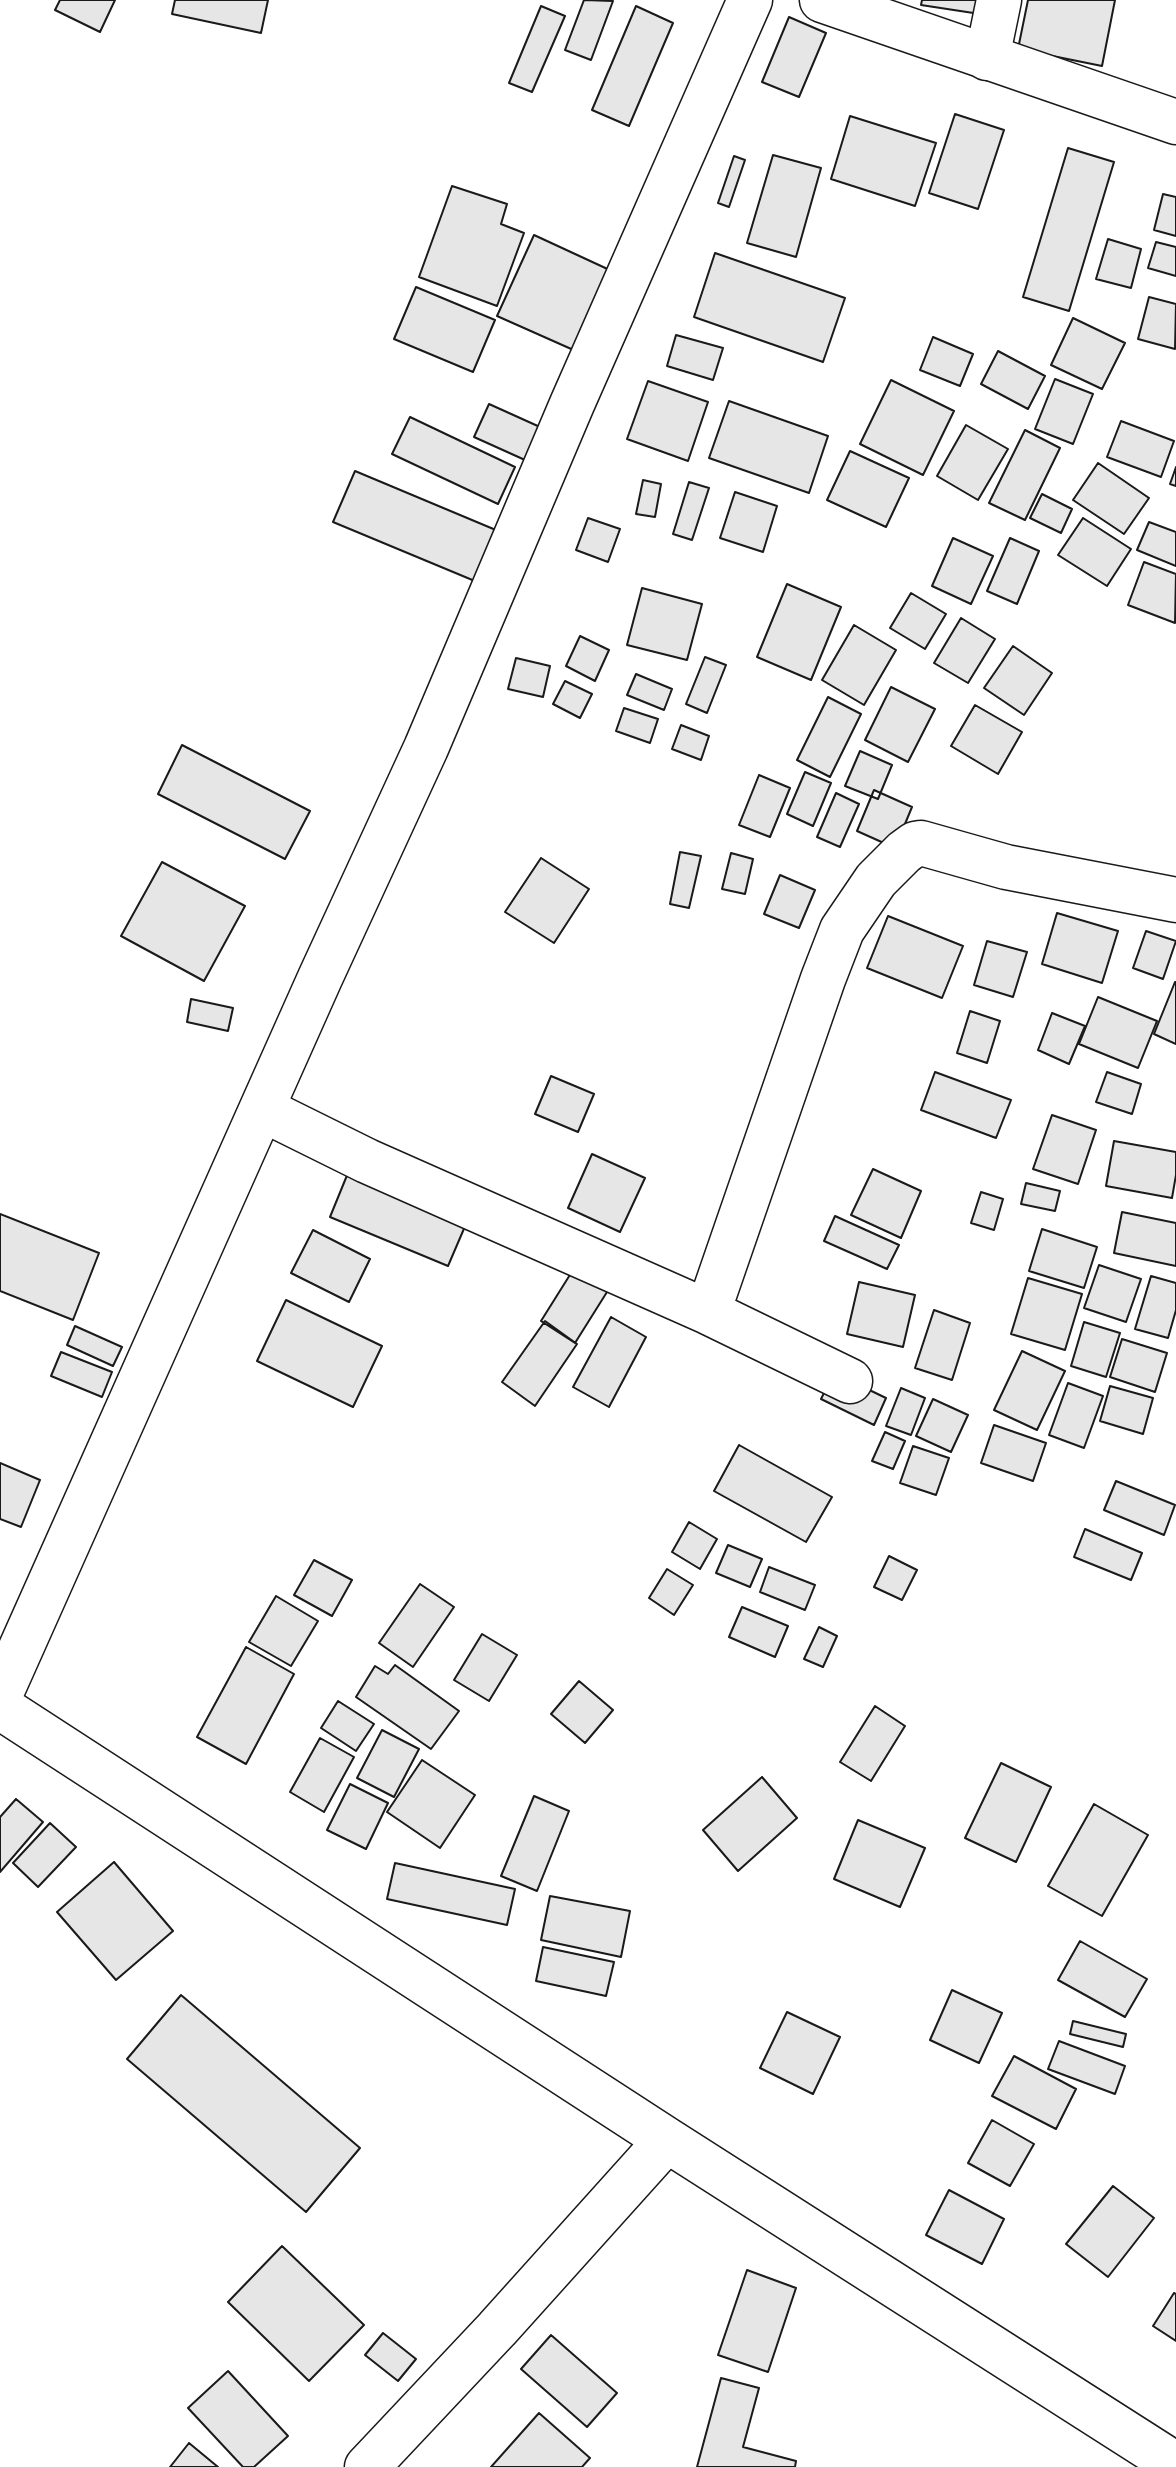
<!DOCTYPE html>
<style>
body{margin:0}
canvas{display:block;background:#fff}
</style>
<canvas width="1176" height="2467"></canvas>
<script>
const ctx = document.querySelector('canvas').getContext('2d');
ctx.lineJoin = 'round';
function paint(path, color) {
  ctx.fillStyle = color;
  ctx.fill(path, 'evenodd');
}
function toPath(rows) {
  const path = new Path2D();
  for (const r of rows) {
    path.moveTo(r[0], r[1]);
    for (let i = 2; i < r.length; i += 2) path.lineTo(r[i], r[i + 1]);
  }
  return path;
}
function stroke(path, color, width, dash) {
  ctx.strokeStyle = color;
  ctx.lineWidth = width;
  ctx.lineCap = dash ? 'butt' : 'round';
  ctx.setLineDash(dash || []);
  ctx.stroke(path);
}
const building = toPath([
 [60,0,115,0,100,32,55,10,60,0],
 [175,0,268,0,261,33,172,14,175,0],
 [584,0,613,1,591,60,565,50,584,0],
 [922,0,996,0,993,16,921,5,922,0],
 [1028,0,1115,0,1102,66,1018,49,1028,0],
 [541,6,565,16,532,92,509,83,541,6],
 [636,6,673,23,629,126,592,110,636,6],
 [789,17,826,33,799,97,762,82,789,17],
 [955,114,1004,130,978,209,929,193,955,114],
 [850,116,936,143,915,206,831,179,850,116],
 [1068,148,1114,162,1069,311,1023,297,1068,148],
 [773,155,821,168,796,257,747,243,773,155],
 [734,156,745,160,729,207,718,203,734,156],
 [452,186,507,204,501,224,524,233,497,306,419,277,452,186],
 [1163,194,1176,197,1176,236,1154,230,1163,194],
 [534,235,614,272,578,352,497,316,534,235],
 [1108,239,1141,249,1131,288,1096,279,1108,239],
 [1156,242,1176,247,1176,276,1148,268,1156,242],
 [715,253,845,298,823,362,694,317,715,253],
 [416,287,495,320,473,372,394,339,416,287],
 [1149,297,1176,304,1175,349,1138,339,1149,297],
 [1073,318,1125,343,1102,389,1051,365,1073,318],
 [676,335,723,348,713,380,667,366,676,335],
 [933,337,973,354,960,386,920,370,933,337],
 [998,351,1045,376,1028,409,981,384,998,351],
 [1055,379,1093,394,1073,444,1035,429,1055,379],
 [891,380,954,411,923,475,860,444,891,380],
 [648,381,708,402,688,461,627,439,648,381],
 [729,401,828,436,809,493,709,458,729,401],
 [489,404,540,427,525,460,474,437,489,404],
 [410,417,515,467,498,504,392,454,410,417],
 [1121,421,1174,441,1161,477,1107,457,1121,421],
 [966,425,1008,449,978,500,937,476,966,425],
 [1025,430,1060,448,1025,520,989,503,1025,430],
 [850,451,909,478,886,527,827,500,850,451],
 [1098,463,1149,498,1124,534,1073,500,1098,463],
 [1176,467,1176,486,1170,484,1176,467],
 [355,471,503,533,482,584,333,522,355,471],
 [643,480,661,484,655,517,636,514,643,480],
 [689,482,709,488,692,540,673,534,689,482],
 [735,492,777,506,763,552,720,538,735,492],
 [1042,494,1072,509,1061,533,1030,518,1042,494],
 [588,518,620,529,608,562,576,550,588,518],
 [1083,518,1131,549,1107,586,1058,555,1083,518],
 [1149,522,1176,532,1176,566,1137,550,1149,522],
 [953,538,993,556,971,604,932,586,953,538],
 [1010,538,1039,551,1017,604,987,591,1010,538],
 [1144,562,1176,574,1175,623,1128,605,1144,562],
 [787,584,841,607,811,680,757,657,787,584],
 [642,588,702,604,687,660,627,645,642,588],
 [911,593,946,614,925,649,890,628,911,593],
 [961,618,995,639,968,683,934,663,961,618],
 [854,625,896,650,864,705,822,680,854,625],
 [580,636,609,650,595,681,566,666,580,636],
 [1013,646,1052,673,1024,715,984,688,1013,646],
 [705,657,726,665,707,713,686,704,705,657],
 [516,658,550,666,543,697,508,689,516,658],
 [636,674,672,689,664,710,627,695,636,674],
 [565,681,592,694,580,718,553,704,565,681],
 [891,687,935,709,908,762,865,740,891,687],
 [828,697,861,714,830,777,797,760,828,697],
 [975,705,1022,732,998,774,951,746,975,705],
 [624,708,658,719,650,743,616,731,624,708],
 [681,725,709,736,701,760,672,749,681,725],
 [182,745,310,811,285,859,158,794,182,745],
 [860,751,892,765,878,799,845,786,860,751],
 [805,772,831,783,813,826,787,814,805,772],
 [759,775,790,788,770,837,739,825,759,775],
 [874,790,912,807,895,848,857,831,874,790],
 [836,793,859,804,840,847,817,837,836,793],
 [680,852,701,856,689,908,670,904,680,852],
 [731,853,753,859,745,894,722,889,731,853],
 [541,858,589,889,554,943,505,912,541,858],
 [162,862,245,906,204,981,121,936,162,862],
 [780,875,815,890,799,928,764,914,780,875],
 [1057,913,1118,931,1102,983,1042,964,1057,913],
 [888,916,963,946,942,998,867,968,888,916],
 [1146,931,1176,941,1163,979,1133,968,1146,931],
 [987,941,1027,952,1013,997,974,985,987,941],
 [1175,982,1176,982,1176,1044,1154,1034,1175,982],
 [1098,997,1157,1021,1138,1068,1079,1044,1098,997],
 [191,999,233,1008,228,1031,187,1022,191,999],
 [970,1011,1000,1021,987,1063,957,1053,970,1011],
 [1052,1013,1085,1026,1069,1064,1038,1050,1052,1013],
 [935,1072,1011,1100,996,1138,921,1110,935,1072],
 [1107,1072,1141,1084,1132,1114,1096,1102,1107,1072],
 [551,1076,594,1094,578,1132,535,1114,551,1076],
 [1052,1115,1096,1130,1078,1184,1033,1169,1052,1115],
 [1114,1141,1176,1152,1176,1175,1172,1198,1106,1186,1114,1141],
 [592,1154,645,1178,620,1232,568,1208,592,1154],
 [350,1168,469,1217,448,1266,330,1217,350,1168],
 [873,1169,921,1191,901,1238,851,1215,873,1169],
 [1026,1183,1060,1191,1055,1211,1021,1204,1026,1183],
 [981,1192,1003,1199,994,1230,971,1223,981,1192],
 [1122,1212,1176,1223,1176,1266,1114,1253,1122,1212],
 [0,1214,99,1253,73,1320,0,1291,0,1214],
 [835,1216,899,1245,887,1269,824,1241,835,1216],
 [1042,1229,1097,1247,1084,1288,1029,1271,1042,1229],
 [313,1230,370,1259,349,1302,291,1273,313,1230],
 [578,1262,612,1284,575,1343,541,1321,578,1262],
 [1099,1265,1141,1279,1126,1322,1084,1308,1099,1265],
 [1151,1276,1176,1283,1176,1310,1168,1338,1135,1329,1151,1276],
 [1028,1278,1082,1294,1065,1350,1011,1334,1028,1278],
 [859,1282,915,1295,903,1347,847,1334,859,1282],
 [286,1300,382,1346,353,1407,257,1361,286,1300],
 [934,1310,970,1323,952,1380,915,1368,934,1310],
 [611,1317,646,1337,609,1407,573,1387,611,1317],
 [545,1321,577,1344,535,1406,502,1382,545,1321],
 [1084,1322,1120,1333,1106,1377,1071,1366,1084,1322],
 [75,1326,122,1347,113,1366,67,1345,75,1326],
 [1122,1339,1167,1353,1155,1392,1110,1377,1122,1339],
 [1022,1351,1065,1371,1037,1430,994,1410,1022,1351],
 [61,1352,112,1372,102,1397,51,1376,61,1352],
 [834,1373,886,1398,874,1425,821,1399,834,1373],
 [1068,1383,1103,1396,1084,1448,1049,1435,1068,1383],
 [1110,1386,1153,1398,1143,1434,1100,1421,1110,1386],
 [901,1388,925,1398,911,1435,886,1426,901,1388],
 [933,1399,968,1415,951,1452,916,1436,933,1399],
 [994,1425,1046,1443,1033,1481,981,1463,994,1425],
 [885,1432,905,1441,893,1469,872,1461,885,1432],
 [739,1445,832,1497,806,1542,714,1491,739,1445],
 [913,1446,949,1458,936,1495,900,1483,913,1446],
 [0,1463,40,1480,21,1527,0,1519,0,1463],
 [1116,1481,1175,1505,1164,1535,1104,1510,1116,1481],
 [689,1522,717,1539,700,1569,672,1552,689,1522],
 [1085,1529,1142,1553,1131,1580,1074,1557,1085,1529],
 [728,1545,762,1559,750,1587,716,1573,728,1545],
 [889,1556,917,1570,902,1600,874,1587,889,1556],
 [314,1560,352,1580,332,1616,294,1595,314,1560],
 [769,1567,815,1585,805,1610,760,1592,769,1567],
 [667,1569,693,1585,674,1615,649,1598,667,1569],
 [420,1584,454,1607,413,1667,379,1643,420,1584],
 [276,1596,318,1621,291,1666,249,1642,276,1596],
 [742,1607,788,1626,775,1657,729,1637,742,1607],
 [819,1627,837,1636,823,1667,804,1659,819,1627],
 [482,1634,517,1655,489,1701,454,1680,482,1634],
 [246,1647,294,1674,246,1764,197,1737,246,1647],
 [395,1665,459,1711,431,1749,356,1697,375,1666,388,1674,395,1665],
 [579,1681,613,1710,585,1743,551,1714,579,1681],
 [338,1701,374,1724,356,1751,321,1728,338,1701],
 [875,1706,905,1726,871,1781,840,1762,875,1706],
 [382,1730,419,1749,394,1797,357,1778,382,1730],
 [320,1738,354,1757,324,1812,290,1792,320,1738],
 [422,1760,475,1795,440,1848,387,1812,422,1760],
 [1001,1763,1051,1787,1016,1862,965,1838,1001,1763],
 [762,1777,797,1818,738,1871,703,1830,762,1777],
 [350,1784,388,1803,366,1849,327,1830,350,1784],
 [534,1796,569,1811,537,1891,501,1876,534,1796],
 [16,1799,43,1822,0,1872,0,1817,16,1799],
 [1094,1804,1148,1835,1102,1916,1048,1886,1094,1804],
 [858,1820,925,1848,900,1907,834,1879,858,1820],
 [50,1823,76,1847,38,1887,13,1863,50,1823],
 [114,1862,173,1931,116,1980,57,1912,114,1862],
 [395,1863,515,1889,507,1925,387,1899,395,1863],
 [550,1896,630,1911,621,1957,541,1940,550,1896],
 [1080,1941,1147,1979,1125,2017,1058,1980,1080,1941],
 [543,1947,614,1962,606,1996,536,1981,543,1947],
 [952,1990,1002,2013,979,2063,930,2040,952,1990],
 [181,1995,360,2148,306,2212,127,2059,181,1995],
 [787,2012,840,2037,813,2094,760,2068,787,2012],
 [1073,2021,1126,2034,1123,2047,1070,2034,1073,2021],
 [1059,2041,1125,2066,1115,2094,1048,2069,1059,2041],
 [1014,2056,1076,2089,1056,2129,992,2096,1014,2056],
 [992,2120,1034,2144,1010,2186,968,2163,992,2120],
 [1113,2186,1154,2218,1108,2277,1066,2244,1113,2186],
 [949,2190,1004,2219,982,2264,926,2235,949,2190],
 [282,2246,364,2325,309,2381,228,2302,282,2246],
 [747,2270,796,2288,768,2372,718,2355,747,2270],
 [1174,2293,1176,2294,1176,2341,1153,2326,1174,2293],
 [383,2333,416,2359,398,2381,365,2355,383,2333],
 [551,2335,617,2393,587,2427,521,2369,551,2335],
 [228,2371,288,2436,254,2467,243,2467,188,2408,228,2371],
 [721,2378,759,2388,743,2447,796,2461,795,2467,697,2467,721,2378],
 [539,2413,590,2458,582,2467,491,2467,539,2413],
 [189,2443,218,2467,170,2467,189,2443]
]);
const minor = toPath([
 [987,58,999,0],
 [262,1109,367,1161,708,1312,850,1381],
 [708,1312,823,979,842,930,876,880,904,852,915,844,921,843,1006,867,1176,900],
 [0,1695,320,978,426,748,572,404,750,0],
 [0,1707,667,2140,1176,2465],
 [367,2467,497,2329,667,2140]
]);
const major = toPath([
 [822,0,1176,122]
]);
paint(building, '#e6e6e6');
stroke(building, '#1a1a1a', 2);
stroke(minor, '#1a1a1a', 47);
stroke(major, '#1a1a1a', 47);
stroke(minor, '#fff', 44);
stroke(major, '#fff', 44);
</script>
